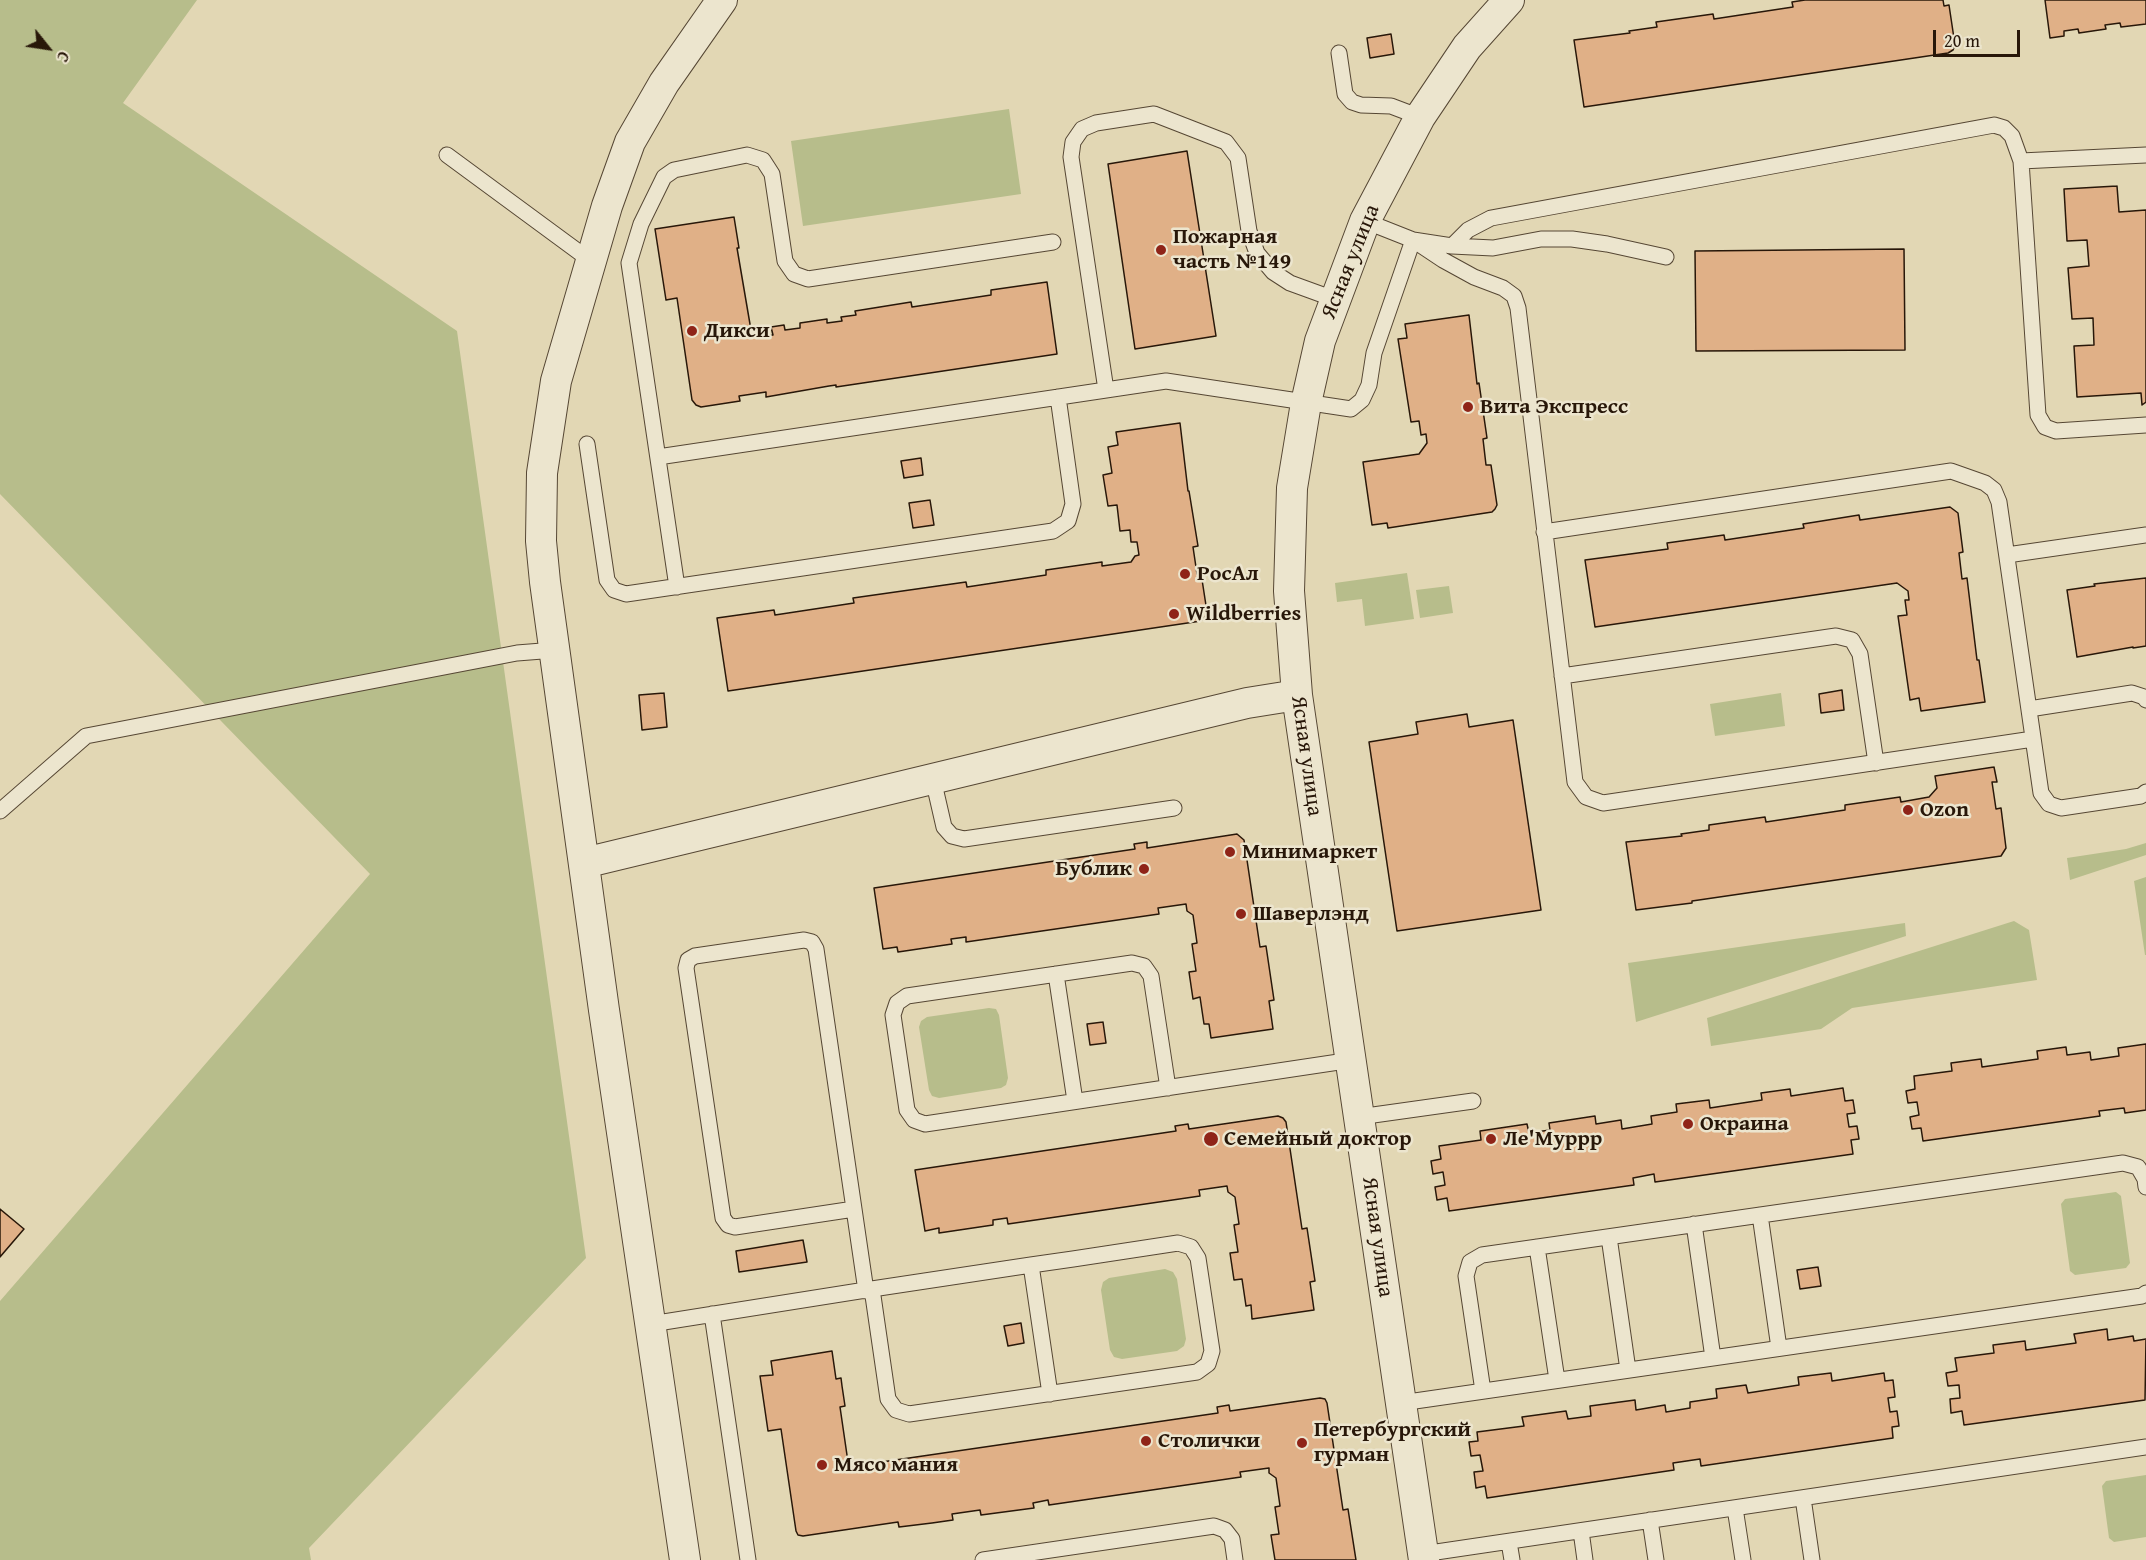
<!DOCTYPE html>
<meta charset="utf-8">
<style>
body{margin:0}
#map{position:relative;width:2146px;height:1560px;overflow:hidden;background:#e2d7b4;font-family:"Gentium Book Plus",serif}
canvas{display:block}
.north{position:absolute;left:18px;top:18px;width:60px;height:60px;-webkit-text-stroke:4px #ece5ce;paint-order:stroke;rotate:120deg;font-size:16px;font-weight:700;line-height:24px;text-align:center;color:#281709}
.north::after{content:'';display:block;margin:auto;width:21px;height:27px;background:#281709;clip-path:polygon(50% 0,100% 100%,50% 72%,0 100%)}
.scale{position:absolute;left:1933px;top:30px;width:87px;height:27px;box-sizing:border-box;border:3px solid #281709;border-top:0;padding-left:8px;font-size:18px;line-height:21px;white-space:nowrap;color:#281709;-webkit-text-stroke:4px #ece5ce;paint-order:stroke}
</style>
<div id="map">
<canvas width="2146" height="1560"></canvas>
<div class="north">С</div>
<div class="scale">20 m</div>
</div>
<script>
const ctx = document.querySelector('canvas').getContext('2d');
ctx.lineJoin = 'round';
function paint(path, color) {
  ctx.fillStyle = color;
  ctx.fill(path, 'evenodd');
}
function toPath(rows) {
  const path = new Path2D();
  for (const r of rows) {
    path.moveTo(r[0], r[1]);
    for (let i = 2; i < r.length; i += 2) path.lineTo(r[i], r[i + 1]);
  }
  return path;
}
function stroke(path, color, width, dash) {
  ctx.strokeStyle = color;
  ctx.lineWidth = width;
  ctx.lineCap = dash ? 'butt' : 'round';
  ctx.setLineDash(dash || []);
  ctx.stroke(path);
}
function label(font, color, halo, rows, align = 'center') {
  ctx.font = font + ' "Gentium Book Plus",serif';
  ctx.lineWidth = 5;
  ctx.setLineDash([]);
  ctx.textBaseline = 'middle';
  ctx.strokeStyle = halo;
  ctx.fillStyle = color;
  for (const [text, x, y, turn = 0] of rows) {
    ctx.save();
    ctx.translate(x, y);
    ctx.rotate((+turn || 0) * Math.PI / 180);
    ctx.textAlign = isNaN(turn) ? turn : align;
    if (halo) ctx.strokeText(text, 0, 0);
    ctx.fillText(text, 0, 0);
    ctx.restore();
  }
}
const green = toPath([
 [0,0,197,0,123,103,457,331,586,1258,309,1548,311,1560,0,1560,0,1301,370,874,0,494],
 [1009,109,1021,194,803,226,791,141],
 [1407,573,1414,619,1365,626,1362,599,1337,602,1335,583],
 [1449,586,1453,613,1420,618,1416,590],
 [1781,693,1785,726,1715,736,1710,704],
 [2146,843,2146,855,2070,880,2067,858,2126,849],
 [2146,877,2146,955,2145,955,2134,881],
 [2014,921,2029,930,2037,980,1852,1008,1821,1029,1711,1046,1707,1018],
 [1905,923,1906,936,1636,1022,1628,963],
 [989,1008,996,1009,999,1015,1008,1078,1006,1085,1001,1088,939,1098,932,1096,929,1090,919,1027,921,1021,927,1017],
 [2116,1192,2121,1196,2130,1263,2126,1268,2075,1275,2070,1271,2061,1204,2065,1199],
 [1165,1269,1173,1272,1177,1279,1186,1339,1184,1346,1177,1351,1122,1359,1114,1357,1110,1350,1101,1290,1103,1282,1109,1278],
 [2146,1475,2146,1537,2114,1542,2109,1538,2102,1486,2106,1481]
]);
const building = toPath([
 [1805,0,1943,0,1944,6,1949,5,1955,45,1953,50,1948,53,1584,107,1574,40,1630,33,1629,31,1657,27,1656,22,1713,14,1714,19,1793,7,1792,2,1805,0],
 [2045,0,2146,0,2146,24,2121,27,2120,23,2105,25,2106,29,2079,33,2078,29,2064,31,2064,36,2050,38,2045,0],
 [1391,34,1394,54,1370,58,1367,38,1391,34],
 [1187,151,1216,336,1135,349,1108,164,1187,151],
 [2117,186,2119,212,2146,210,2146,402,2142,405,2141,393,2077,397,2074,346,2094,345,2093,318,2072,319,2068,268,2089,266,2087,240,2067,241,2064,189,2117,186],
 [734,217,739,248,737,248,751,330,758,335,758,337,773,335,771,327,784,325,785,330,800,328,800,323,827,319,827,323,842,321,841,317,856,315,855,311,911,302,912,307,991,295,991,290,1047,282,1057,354,836,387,836,385,829,386,766,397,766,392,739,396,740,401,701,407,696,405,692,400,677,298,666,300,655,229,734,217],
 [1904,249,1905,350,1696,351,1695,251,1904,249],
 [1469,315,1477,384,1479,383,1487,438,1483,439,1486,465,1491,465,1497,505,1495,509,1492,512,1388,528,1387,523,1372,525,1363,462,1419,454,1427,443,1426,434,1421,435,1419,421,1411,422,1398,339,1407,338,1405,324,1469,315],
 [1180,423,1188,491,1189,491,1198,546,1193,547,1197,574,1201,573,1207,612,1205,617,1201,621,728,691,717,618,774,610,775,615,854,603,853,598,966,582,967,587,1046,575,1046,570,1102,562,1102,566,1131,562,1135,556,1139,555,1137,542,1131,542,1130,530,1120,531,1117,505,1108,506,1103,475,1112,473,1108,447,1118,445,1116,432,1180,423],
 [921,458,923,475,904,478,901,461,921,458],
 [930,500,934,525,913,528,909,503,930,500],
 [1950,507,1958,513,1963,552,1959,553,1962,579,1967,578,1977,660,1979,660,1985,702,1921,711,1919,698,1910,700,1898,616,1907,615,1905,600,1909,600,1908,591,1897,583,1595,627,1585,560,1668,549,1667,543,1724,535,1725,540,1804,528,1803,524,1859,515,1860,520,1950,507],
 [2146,578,2146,646,2133,648,2133,647,2077,657,2067,590,2095,586,2094,584,2146,578],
 [1842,690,1844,710,1821,713,1819,694,1842,690],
 [664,693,667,727,642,730,639,695,664,693],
 [1467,714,1469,727,1513,720,1541,910,1397,931,1369,742,1418,734,1416,722,1467,714],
 [1994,767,1997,782,1992,782,1996,809,2001,808,2006,848,2001,856,1692,901,1692,903,1636,910,1626,842,1682,836,1681,834,1709,830,1709,825,1765,817,1766,822,1812,815,1845,810,1845,805,1900,797,1901,802,1929,797,1937,788,1935,776,1994,767],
 [1237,834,1244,840,1260,947,1266,946,1274,1000,1269,1001,1273,1029,1211,1038,1209,1024,1204,1024,1200,997,1193,999,1189,972,1196,971,1192,944,1197,943,1193,915,1187,911,1186,904,1158,908,1159,914,966,942,966,937,951,939,952,944,898,952,897,947,883,949,874,888,1135,849,1134,844,1147,842,1147,848,1237,834],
 [1103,1022,1106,1043,1090,1045,1087,1024,1103,1022],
 [2146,1044,2146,1110,2125,1113,2124,1108,2099,1111,2100,1116,1923,1141,1921,1128,1912,1129,1910,1117,1919,1115,1917,1102,1908,1103,1906,1091,1915,1089,1914,1076,1952,1071,1951,1063,1981,1059,1982,1067,2038,1059,2037,1051,2066,1047,2067,1055,2090,1052,2091,1060,2119,1056,2118,1048,2146,1044],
 [1843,1088,1845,1101,1853,1100,1855,1113,1847,1114,1849,1127,1857,1126,1859,1139,1851,1140,1853,1154,1655,1182,1654,1174,1633,1178,1634,1185,1449,1211,1447,1198,1437,1200,1435,1187,1445,1185,1443,1172,1433,1174,1431,1161,1441,1159,1439,1146,1481,1140,1480,1131,1527,1124,1529,1133,1550,1130,1549,1123,1595,1116,1596,1124,1621,1120,1622,1129,1652,1124,1651,1116,1677,1112,1676,1104,1709,1100,1710,1108,1762,1100,1761,1093,1790,1089,1791,1096,1843,1088],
 [1278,1116,1283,1118,1286,1122,1302,1229,1307,1228,1315,1281,1310,1282,1314,1310,1252,1319,1251,1305,1246,1306,1242,1279,1234,1280,1230,1253,1238,1252,1234,1225,1239,1224,1235,1197,1228,1192,1227,1186,1199,1190,1200,1196,1111,1209,1008,1224,1007,1218,993,1220,993,1225,939,1233,939,1228,925,1231,915,1170,1176,1131,1175,1126,1188,1124,1189,1129,1278,1116],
 [0,1209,24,1229,0,1257,0,1209],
 [803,1240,807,1262,739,1272,736,1251,803,1240],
 [1818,1267,1821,1286,1800,1289,1797,1270,1818,1267],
 [1021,1323,1024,1343,1008,1346,1004,1326,1021,1323],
 [2107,1329,2108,1340,2133,1336,2134,1341,2146,1339,2145,1400,1964,1425,1962,1411,1951,1413,1950,1399,1960,1398,1959,1385,1948,1386,1946,1373,1957,1371,1955,1358,1994,1353,1993,1345,2025,1341,2026,1350,2076,1343,2074,1334,2107,1329],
 [832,1351,836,1379,841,1378,842,1386,845,1406,840,1407,848,1462,854,1461,861,1465,1218,1413,1217,1407,1229,1405,1230,1411,1320,1398,1325,1399,1327,1403,1343,1510,1348,1509,1356,1560,1275,1560,1271,1535,1279,1534,1275,1507,1280,1506,1276,1478,1269,1473,1269,1468,1240,1472,1241,1477,1049,1505,1048,1500,1033,1503,1034,1508,981,1515,980,1510,952,1514,953,1520,932,1523,899,1527,898,1522,803,1536,798,1535,796,1531,781,1429,768,1431,760,1376,773,1375,771,1361,832,1351],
 [1831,1373,1832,1381,1884,1373,1885,1381,1893,1380,1895,1397,1888,1398,1890,1412,1897,1411,1899,1426,1892,1427,1893,1438,1701,1466,1700,1459,1673,1463,1674,1470,1487,1498,1485,1486,1476,1488,1474,1472,1483,1471,1480,1455,1471,1456,1469,1442,1478,1441,1477,1432,1524,1426,1522,1417,1566,1411,1568,1419,1591,1416,1590,1406,1635,1400,1636,1410,1665,1405,1666,1412,1690,1408,1690,1402,1717,1398,1716,1389,1746,1385,1748,1393,1799,1385,1798,1377,1831,1373]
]);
const lane = toPath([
 [1339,53,1345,94,1352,102,1361,105,1391,106,1420,117],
 [447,155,591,261],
 [2021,161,2146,155],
 [1365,221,1413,240,1452,246,1468,230,1491,218,1994,125,2004,128,2012,136,2021,161,2038,415,2045,427,2056,431,2146,425],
 [1452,246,1493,248,1541,239,1572,239,1607,244,1666,257],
 [1106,390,1071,157,1073,142,1082,129,1096,123,1154,114,1226,142,1238,158,1249,231,1257,253,1273,272,1290,283,1334,299],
 [587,444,607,580,614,590,626,594,1053,531,1068,521,1073,504,1058,397],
 [658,457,1166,381,1351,409,1362,400,1369,385,1374,353,1413,240,1443,260,1474,277,1503,288,1514,296,1518,308,1575,782,1586,797,1603,803,2033,739],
 [1544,532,1951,471,1985,483,1994,490,1999,502,2041,793,2049,804,2061,808,2141,796,2146,792],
 [2007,555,2146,535],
 [677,587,629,263,641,224,664,177,674,170,747,155,763,160,772,174,785,261,794,274,808,279,1053,242],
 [1562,676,1836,636,1852,640,1860,654,1876,763],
 [2029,709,2132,693,2144,697,2146,700],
 [933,779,944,827,952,836,964,839,1174,808],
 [0,811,86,736,517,653,555,650],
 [1056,974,1075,1101],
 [1168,1088,1151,976,1144,966,1132,963,907,996,897,1003,893,1015,907,1110,914,1120,925,1124,1352,1060],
 [1359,1117,1473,1101],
 [854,1209,735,1227,728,1225,723,1218,686,968,688,960,695,956,804,940,812,942,816,949,866,1291],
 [1760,1215,1779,1348],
 [1694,1224,1713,1358],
 [1609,1237,1628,1370],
 [1537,1247,1557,1380],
 [1031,1265,1050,1394],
 [712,1314,748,1560],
 [651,1324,872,1289,1031,1265,1073,1259,1178,1243,1191,1247,1198,1258,1212,1351,1208,1364,1197,1372,909,1414,896,1410,888,1399,872,1289],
 [1483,1391,1466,1276,1470,1262,1482,1255,2123,1163,2138,1167,2145,1179,2146,1187],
 [1401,1403,2142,1296,2146,1293],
 [1803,1498,1812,1560],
 [1735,1508,1743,1560],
 [1650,1520,1656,1560],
 [1581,1531,1585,1560],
 [1509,1542,1512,1560],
 [1423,1554,2146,1447],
 [983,1560,1214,1526,1225,1530,1232,1539,1235,1560]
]);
const street = toPath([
 [584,863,1247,703,1297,695],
 [685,1560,604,1010,545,582,541,541,542,473,556,381,607,206,630,142,664,83,722,0],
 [1424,1560,1297,695,1289,591,1292,488,1306,403,1320,341,1365,221,1420,117,1467,47,1509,0]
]);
const markers = [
 [1161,250,6,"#8f2418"],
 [692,331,6,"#8f2418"],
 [1468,407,6,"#8f2418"],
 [1185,574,6,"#8f2418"],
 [1174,614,6,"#8f2418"],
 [1908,810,6,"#8f2418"],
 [1230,852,6,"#8f2418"],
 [1144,869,6,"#8f2418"],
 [1241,914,6,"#8f2418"],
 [1688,1124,6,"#8f2418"],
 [1211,1139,8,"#8f2418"],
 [1491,1139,6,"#8f2418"],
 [1146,1441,6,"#8f2418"],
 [1302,1443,6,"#8f2418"],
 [822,1465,6,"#8f2418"]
];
const poiNames = [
 ["Пожарная",1173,237],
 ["чаcть №149",1173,262],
 ["Дикси",704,331],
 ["Вита Экспресс",1480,407],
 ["РосАл",1197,574],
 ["Wildberries",1186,614],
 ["Ozon",1920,810],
 ["Минимаркет",1242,852],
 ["Бублик",1132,869,"right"],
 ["Шаверлэнд",1253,914],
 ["Окраина",1700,1124],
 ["Семейный доктор",1224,1139],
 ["Ле'Муррр",1503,1139],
 ["Петербургский",1314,1430],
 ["гурман",1314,1455],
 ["Столички",1158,1441],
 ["Мясо мания",834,1465]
];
const streetNames = [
 ["Ясная улица",1351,262,-68],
 ["Ясная улица",1306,756,82],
 ["Ясная улица",1377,1237,82]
];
paint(green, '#b7bd8b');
paint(building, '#e0b087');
stroke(building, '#281709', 1.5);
stroke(lane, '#564734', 17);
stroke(street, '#564734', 32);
stroke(lane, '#ece5ce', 15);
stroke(street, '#ece5ce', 30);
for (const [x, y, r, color] of markers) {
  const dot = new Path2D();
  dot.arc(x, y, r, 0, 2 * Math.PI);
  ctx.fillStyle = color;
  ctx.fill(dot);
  stroke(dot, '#ece5ce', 2);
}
label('bold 22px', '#281709', '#ece5ce', poiNames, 'left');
label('22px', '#281709', '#ece5ce', streetNames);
</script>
